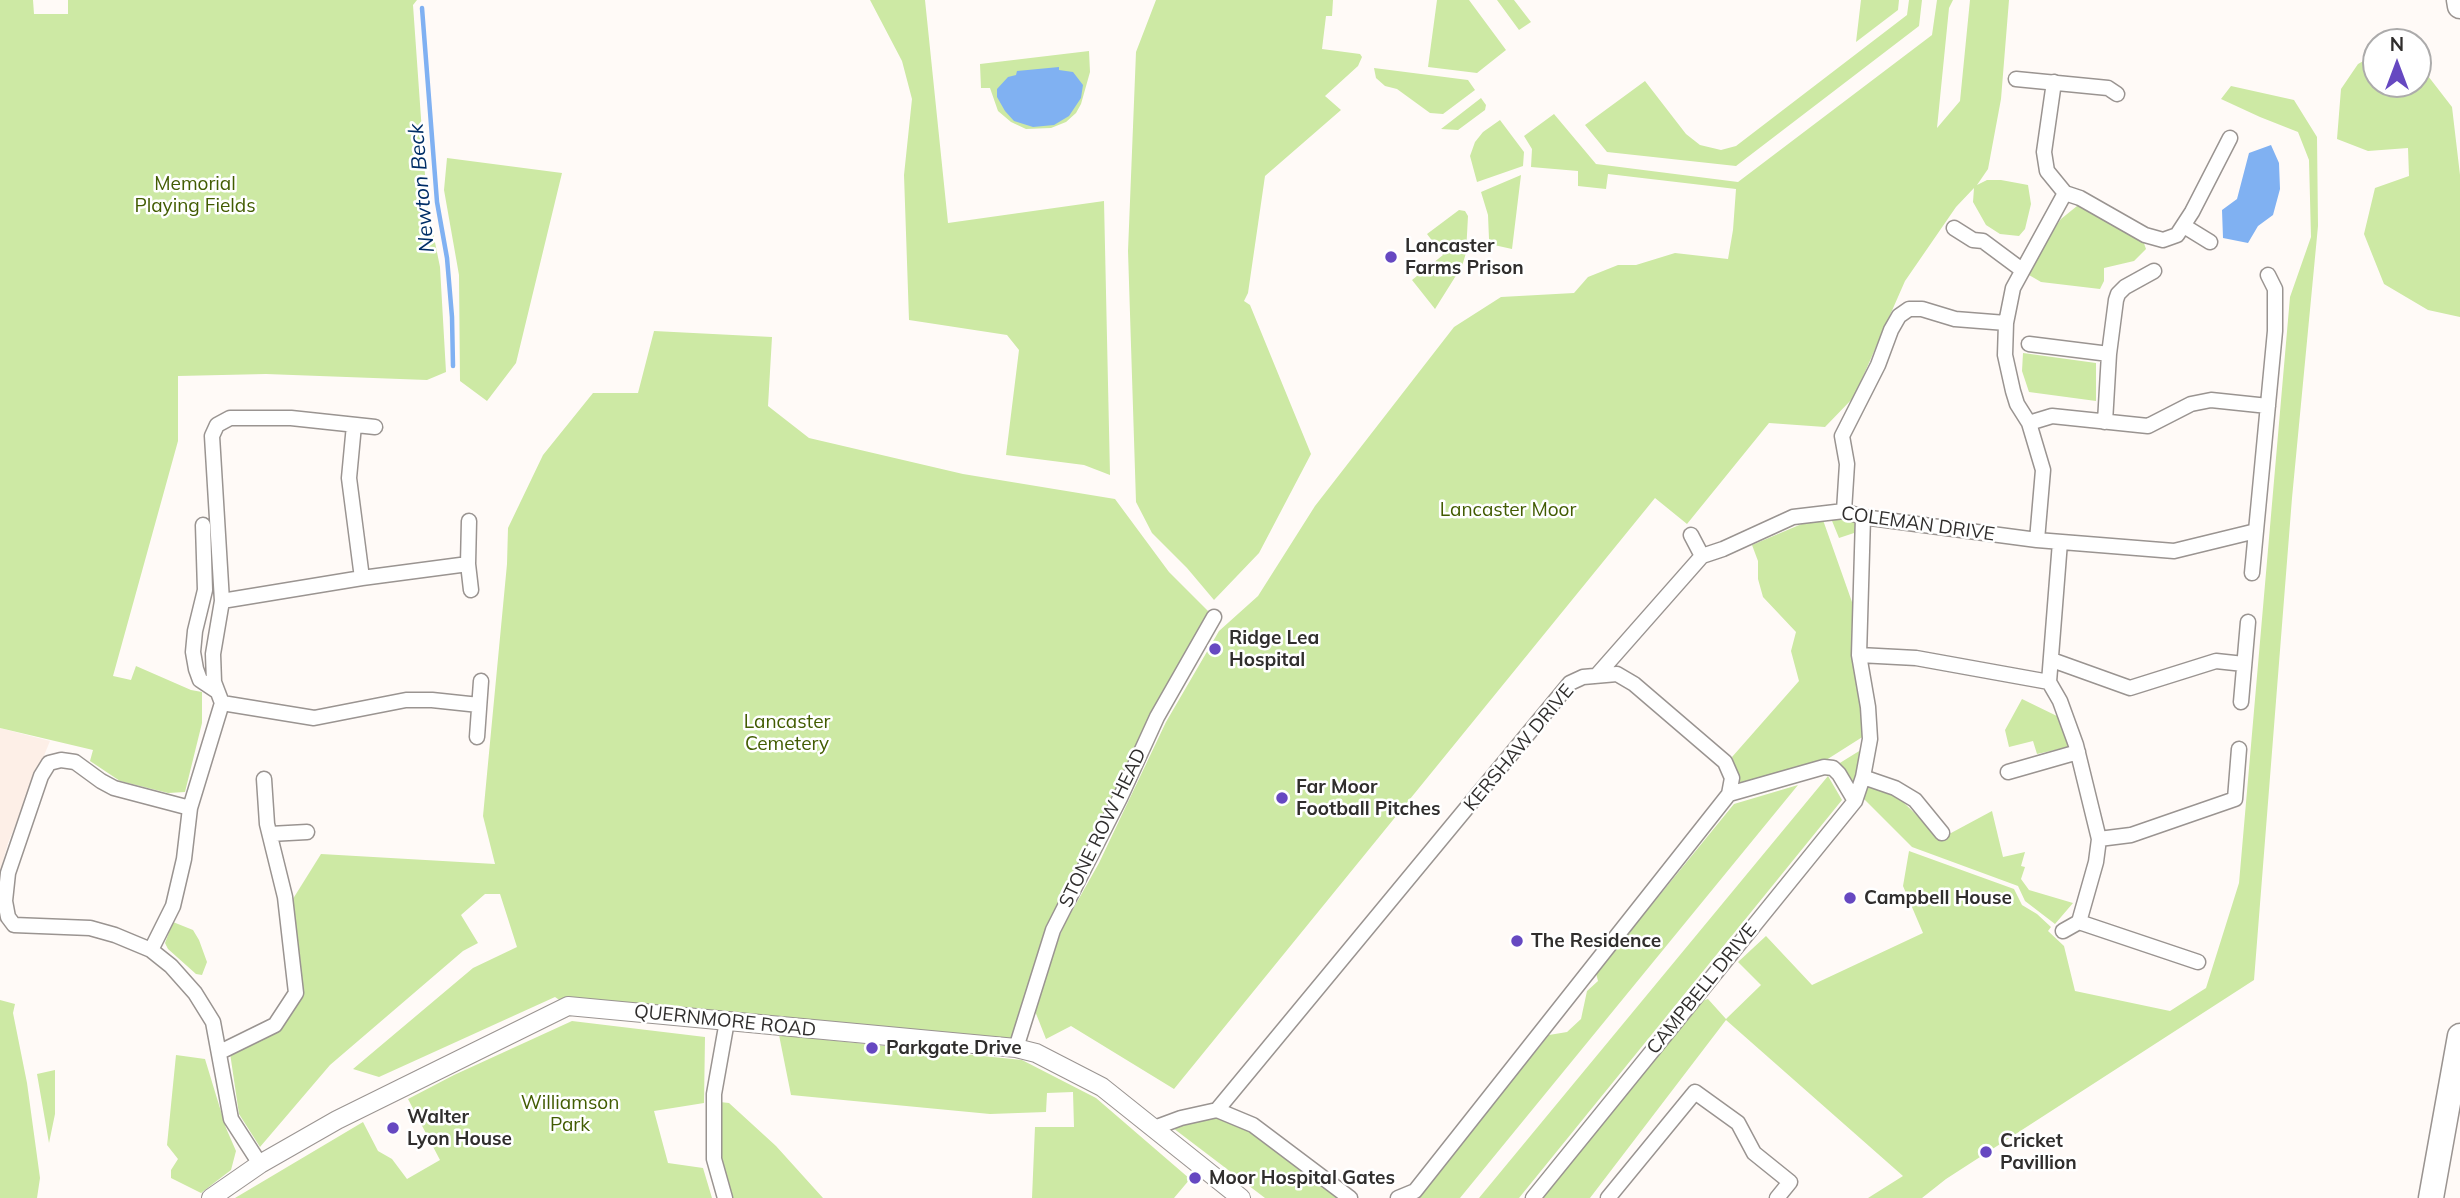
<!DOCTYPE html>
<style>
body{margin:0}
#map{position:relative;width:2460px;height:1198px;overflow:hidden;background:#fffaf7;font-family:Mulish,sans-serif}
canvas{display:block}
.north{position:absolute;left:2362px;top:28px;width:70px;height:70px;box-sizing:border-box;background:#fff;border:2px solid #acabab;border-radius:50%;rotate:0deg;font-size:19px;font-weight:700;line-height:28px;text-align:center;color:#302e2d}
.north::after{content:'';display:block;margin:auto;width:24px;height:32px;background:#6648c1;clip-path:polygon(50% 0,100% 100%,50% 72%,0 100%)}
</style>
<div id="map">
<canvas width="2460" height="1198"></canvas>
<div class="north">N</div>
</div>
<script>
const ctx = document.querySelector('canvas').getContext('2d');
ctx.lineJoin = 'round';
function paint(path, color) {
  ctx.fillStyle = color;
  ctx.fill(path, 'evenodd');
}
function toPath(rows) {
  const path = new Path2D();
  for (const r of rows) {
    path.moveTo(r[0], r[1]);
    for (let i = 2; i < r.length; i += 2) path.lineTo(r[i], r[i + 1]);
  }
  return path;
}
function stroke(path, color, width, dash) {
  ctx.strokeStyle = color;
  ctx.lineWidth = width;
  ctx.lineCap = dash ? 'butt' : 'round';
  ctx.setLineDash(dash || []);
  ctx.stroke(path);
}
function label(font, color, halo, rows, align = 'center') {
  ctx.font = font + ' Mulish,sans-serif';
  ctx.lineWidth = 5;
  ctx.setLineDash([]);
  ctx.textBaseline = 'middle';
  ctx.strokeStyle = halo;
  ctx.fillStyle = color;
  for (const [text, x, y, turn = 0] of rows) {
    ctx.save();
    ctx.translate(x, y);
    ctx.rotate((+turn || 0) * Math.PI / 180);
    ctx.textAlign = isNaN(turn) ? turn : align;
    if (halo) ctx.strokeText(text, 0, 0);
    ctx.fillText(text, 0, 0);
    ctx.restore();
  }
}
const built = toPath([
 [0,728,50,741,8,843,0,872]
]);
const green = toPath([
 [0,0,33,0,34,14,68,14,68,0,417,0,413,5,427,203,440,267,446,372,427,380,266,374,178,376,178,441,113,676,131,680,136,666,191,690,202,692,202,723,185,792,168,793,120,781,90,761,93,750,0,728],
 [870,0,925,0,948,223,1104,201,1110,475,1084,465,1006,455,1019,350,1007,335,909,320,904,175,912,99,902,61],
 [1156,0,1333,0,1332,16,1326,16,1322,49,1360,54,1362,57,1358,66,1325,96,1341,110,1265,176,1248,293,1244,301,1250,305,1311,454,1259,553,1214,600,1187,568,1152,533,1136,502,1128,251,1136,52],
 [1437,0,1469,0,1506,50,1477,73,1428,67],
 [1497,0,1514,0,1531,22,1519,30],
 [1861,0,1899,0,1898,10,1856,42],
 [1909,0,1922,0,1919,26,1736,166,1607,152,1585,125,1645,81,1686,134,1700,145,1721,150,1736,146,1907,15],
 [1937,0,1953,0,1949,8,1937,128,1960,101,1970,0,2009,0,2001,99,1988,169,1977,185,1987,180,2001,180,2028,185,2031,204,2025,229,2019,236,2000,234,1986,225,1973,202,1974,188,1956,207,1905,281,1854,397,1825,427,1769,423,1687,524,1655,498,1174,1089,1071,1026,1046,1039,1033,1006,1064,925,1099,863,1166,722,1219,631,1258,596,1315,506,1454,327,1501,297,1574,293,1588,277,1618,265,1636,265,1675,253,1728,259,1733,230,1736,189,1608,174,1606,189,1578,186,1578,171,1531,167,1532,149,1524,136,1554,114,1596,164,1738,182,1932,35],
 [1089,51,1090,72,1081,104,1076,113,1066,122,1051,128,1026,129,1011,122,998,111,990,88,981,88,980,64],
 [2376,54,2376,84,2418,84,2418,63,2452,107,2460,175,2460,317,2428,310,2384,284,2364,234,2375,188,2409,176,2408,148,2368,151,2337,139,2341,89,2358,64],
 [1374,68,1468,80,1475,90,1443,114,1430,113,1397,89,1385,86,1376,78],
 [2231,86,2294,100,2317,137,2318,226,2292,498,2254,980,1946,1179,1922,1198,1868,1198,1903,1176,1726,1020,1590,1198,1543,1198,1702,1001,1708,999,1726,1019,1761,985,1738,962,1766,936,1812,985,1923,933,1903,886,1909,851,2014,889,2022,905,2037,914,2051,927,2048,931,2064,946,2075,991,2170,1011,2206,988,2239,883,2290,297,2311,237,2309,160,2298,132,2260,117,2221,99],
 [1481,98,1486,105,1485,110,1458,130,1441,129],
 [1500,120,1524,152,1523,166,1477,182,1470,156,1475,142,1483,132],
 [447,158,562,173,516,363,487,401,460,381,459,275,444,190],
 [1521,175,1512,249,1494,245,1489,239,1488,215,1481,192],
 [2077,206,2097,207,2139,229,2146,249,2134,261,2104,268,2104,281,2100,289,2041,282,2029,275,2051,233,2061,219],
 [1459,210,1465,211,1468,216,1466,253,1462,266,1435,309,1412,280,1443,255,1427,234],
 [654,331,772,337,768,406,809,438,963,474,1115,499,1169,572,1214,617,1053,930,1016,1048,568,1006,555,997,379,1077,353,1069,473,968,517,947,500,894,485,894,461,915,478,943,463,951,330,1065,260,1147,239,1114,230,1053,277,1032,300,996,291,902,321,854,495,864,483,816,507,564,508,528,543,455,593,393,638,393],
 [2023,353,2096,363,2096,401,2029,392,2022,371],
 [1830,516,1850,517,1858,520,1857,532,1839,538],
 [1823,520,1852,602,1864,702,1864,736,1823,762,1740,784,1732,757,1799,681,1791,651,1796,632,1763,597,1758,579,1758,561,1752,545,1804,523],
 [2022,699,2061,718,2069,747,2037,754,2033,741,2009,747,2005,730],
 [1864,748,1854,792,1835,766],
 [1828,776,1842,800,1519,1198,1479,1198],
 [1798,785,1460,1198,1412,1198,1419,1195,1549,1035,1567,1032,1581,1019,1587,991,1598,981,1596,973,1734,804],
 [1866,785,1888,791,1902,801,1928,826,1938,840,1992,811,2003,857,2025,852,2021,866,2025,867,2021,879,2029,890,2073,903,2055,924,2025,901,2018,886,1912,847,1864,799],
 [173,922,193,930,199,940,207,962,202,975,196,974,168,949,165,943],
 [0,1000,15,1004,13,1013,27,1083,40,1178,37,1198,0,1198],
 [572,1021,705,1037,704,1103,654,1111,668,1163,703,1168,712,1198,235,1198,363,1122,378,1151,392,1159,407,1179,440,1160,408,1099,454,1075],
 [779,1035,1022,1060,1096,1098,1190,1179,1174,1198,1032,1198,1035,1127,1074,1127,1073,1092,1047,1093,1046,1112,990,1114,791,1095],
 [176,1055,205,1059,226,1128,236,1151,231,1170,201,1193,171,1178,171,1170,178,1159,167,1145],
 [55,1070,55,1114,49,1143,37,1074],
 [720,1102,729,1103,776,1146,823,1198,733,1198,720,1162],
 [1217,1116,1250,1130,1341,1198,1265,1198,1173,1128]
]);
const water = toPath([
 [1059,67,1059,70,1073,72,1083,85,1081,98,1069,116,1054,125,1033,127,1014,121,1005,111,997,97,997,89,1008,77,1016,75,1017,71],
 [2271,145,2279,163,2280,189,2273,215,2258,226,2248,243,2223,238,2222,210,2237,199,2249,153]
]);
const stream = toPath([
 [422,8,437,202,447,258,452,317,453,366]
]);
const minor = toPath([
 [2016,79,2108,88,2117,94],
 [2054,82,2044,152,2047,171,2065,193,2080,198,2145,235,2163,240,2177,235,2192,212,2230,138],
 [2184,226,2210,242],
 [1954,228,1973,240,1983,241,2022,270],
 [2029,344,2109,354],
 [2105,422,2109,354,2116,300,2118,294,2125,287,2154,271],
 [2029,423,2052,416,2148,426,2191,404,2211,400,2268,406],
 [354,425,349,478,362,578],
 [1844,511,1847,464,1842,436,1878,365,1891,330,1899,316,1909,309,1922,309,1955,319,2006,323],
 [469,521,468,564,471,590],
 [203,525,205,590,195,631,193,652,196,669,200,680,218,692],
 [1691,535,1702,556],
 [2037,540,2043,470,2029,423,2017,404,2013,391,2005,355,2006,323,2013,288,2065,193],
 [2060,542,2049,682,2060,701,2076,745,2099,839,2096,862,2079,922,2063,931],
 [2252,573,2275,331,2275,289,2268,275],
 [222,601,362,578,468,564],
 [1859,655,1916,658,2049,682],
 [2052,660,2130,688,2216,661,2244,664],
 [1598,674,1702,556,1723,549,1793,517,1844,511,1863,517,2037,540,2174,551,2256,531],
 [2241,702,2248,622],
 [222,703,314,718,406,700,432,700,479,705],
 [477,737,481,681],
 [2008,772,2078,752],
 [1863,777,1895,788,1915,800,1942,833],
 [270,834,307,832],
 [2099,839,2131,835,2235,799,2239,749],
 [2079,922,2198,962],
 [151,950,115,935,90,928,14,925,8,917,5,901,8,873,41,776,49,763,61,760,75,762,101,781,114,788,190,808],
 [1016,1048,1053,930,1120,798,1157,717,1214,617],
 [220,1052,275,1025,296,993,285,897,267,824,264,779],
 [1217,1110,1570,683,1583,677,1617,674,1634,684,1725,762,1732,778,1729,794,1824,767,1833,768,1839,774,1855,801],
 [1154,1128,1181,1118,1217,1110,1253,1125,1350,1198],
 [260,1164,231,1119,213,1022,195,993,171,966,151,950,173,906,184,859,190,808,222,703,214,682,213,654,222,601,212,436,217,425,230,418,291,418,375,427],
 [725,1198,714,1159,714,1094,727,1021],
 [1398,1198,1415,1191,1729,794],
 [1533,1198,1855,801,1863,777,1870,739,1868,707,1859,655,1863,517],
 [1608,1198,1695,1092,1738,1123,1754,1153,1790,1182,1777,1198]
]);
const tertiary = toPath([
 [211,1198,260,1164,337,1120,568,1006,1016,1048,1036,1053,1102,1087,1241,1198]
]);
const motorway = toPath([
 [2459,0,2460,6],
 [2431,1198,2460,1036]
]);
const markers = [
 [1391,257,7,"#6648c1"],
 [1215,649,7,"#6648c1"],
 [1282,798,7,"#6648c1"],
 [1850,898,7,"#6648c1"],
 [1517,941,7,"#6648c1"],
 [872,1048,7,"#6648c1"],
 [393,1128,7,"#6648c1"],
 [1986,1152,7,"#6648c1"],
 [1195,1178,7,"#6648c1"]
];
const parkNames = [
 ["Memorial",195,184],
 ["Playing Fields",195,206],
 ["Lancaster Moor",1508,510],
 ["Lancaster",787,722],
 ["Cemetery",787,744],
 ["Williamson",570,1103],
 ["Park",570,1125]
];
const poiNames = [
 ["Lancaster",1405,246],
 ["Farms Prison",1405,268],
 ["Ridge Lea",1229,638],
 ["Hospital",1229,660],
 ["Far Moor",1296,787],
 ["Football Pitches",1296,809],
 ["Campbell House",1864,898],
 ["The Residence",1531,941],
 ["Parkgate Drive",886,1048],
 ["Walter",407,1117],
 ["Lyon House",407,1139],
 ["Cricket",2000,1141],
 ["Pavillion",2000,1163],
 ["Moor Hospital Gates",1209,1178]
];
const streetNames = [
 ["COLEMAN DRIVE",1918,524,8],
 ["KERSHAW DRIVE",1519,748,-50],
 ["STONE ROW HEAD",1103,828,-64],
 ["CAMPBELL DRIVE",1702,989,-51],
 ["QUERNMORE ROAD",725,1021,6]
];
const waterNames = [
 ["Newton Beck",422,188,-95]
];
paint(built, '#fdefe7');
paint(green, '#cde9a4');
paint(water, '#80b1f2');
stroke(stream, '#80b1f2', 4.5);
stroke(minor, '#9a9491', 17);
stroke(tertiary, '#9a9491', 20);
stroke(motorway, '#9a9491', 27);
stroke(minor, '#fff', 14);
stroke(tertiary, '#fff', 18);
stroke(motorway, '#fff', 24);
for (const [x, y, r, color] of markers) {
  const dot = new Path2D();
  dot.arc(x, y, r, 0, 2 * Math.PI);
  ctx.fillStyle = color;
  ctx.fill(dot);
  stroke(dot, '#fff', 2.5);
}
label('19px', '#425c02', '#fff', parkNames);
label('bold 19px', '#302e2d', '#fff', poiNames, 'left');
label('19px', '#302e2d', '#fff', streetNames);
label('italic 21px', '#002e66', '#fff', waterNames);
</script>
